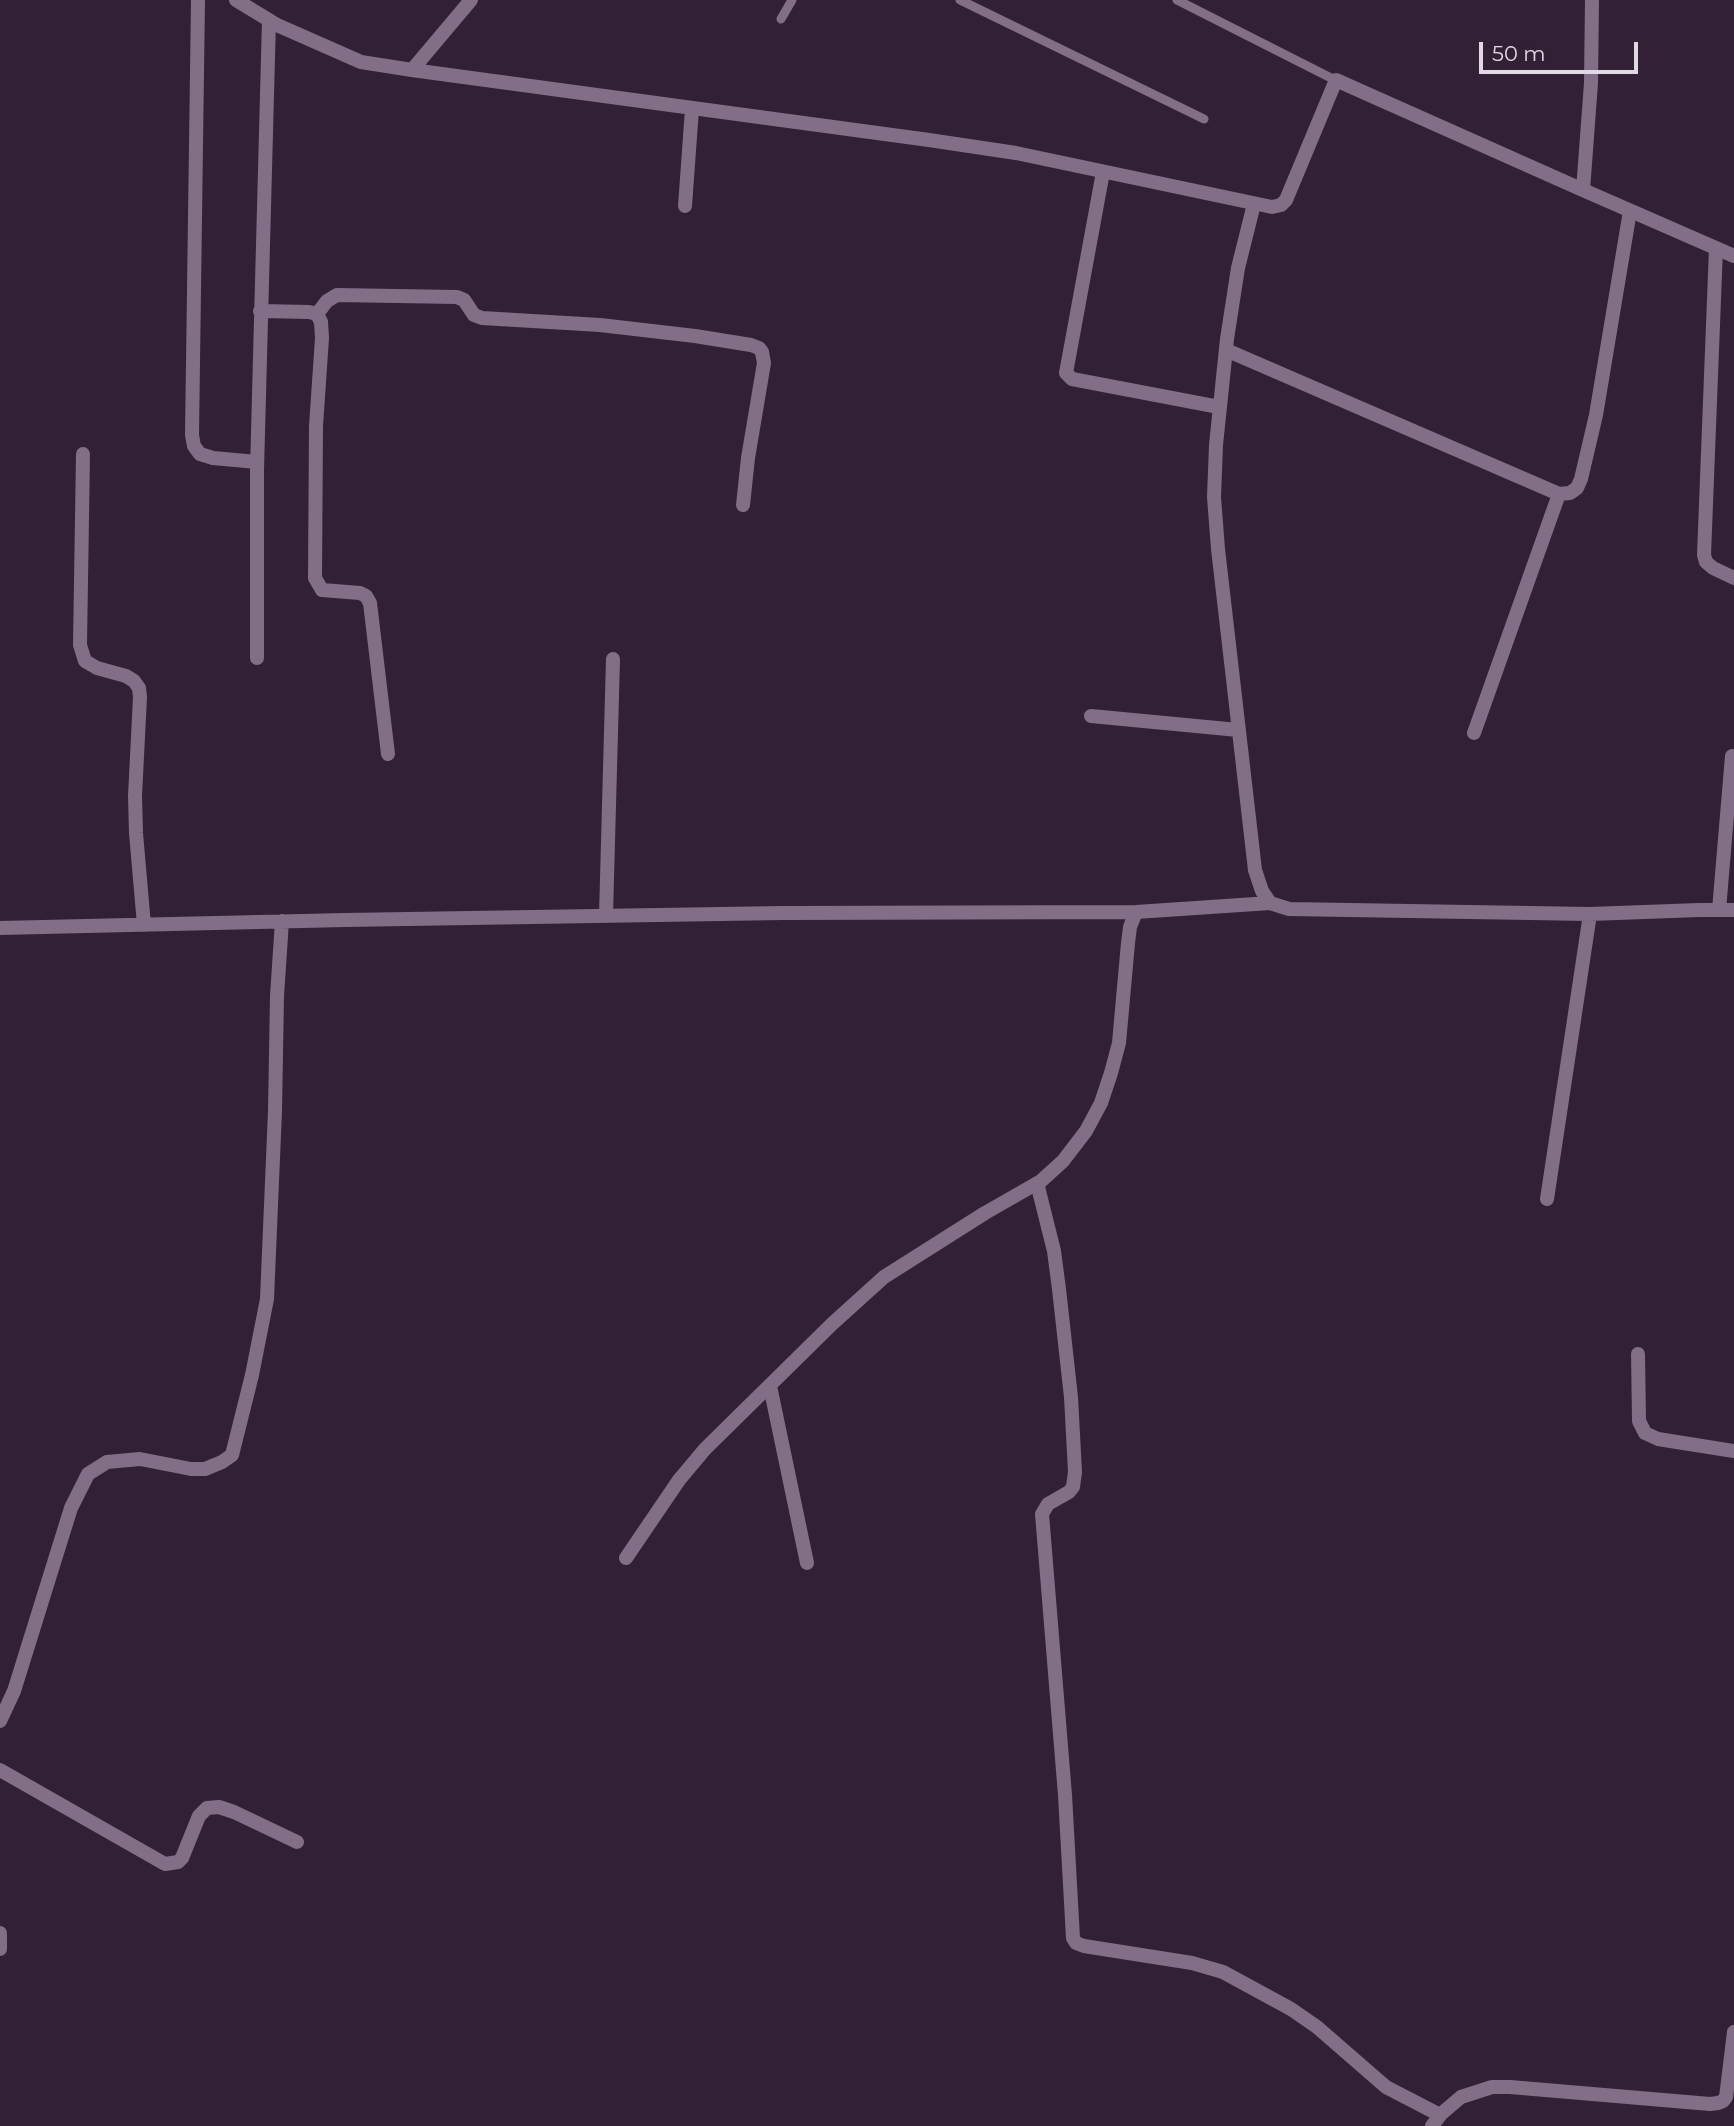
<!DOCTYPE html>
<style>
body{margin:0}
#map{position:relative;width:1734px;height:2126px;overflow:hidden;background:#322136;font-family:Montserrat,sans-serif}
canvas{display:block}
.scale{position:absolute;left:1479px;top:42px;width:159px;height:32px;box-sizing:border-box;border:4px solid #e2d7e5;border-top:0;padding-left:9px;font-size:21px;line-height:24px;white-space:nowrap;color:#e2d7e5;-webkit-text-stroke:5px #322136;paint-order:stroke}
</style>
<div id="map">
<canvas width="1734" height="2126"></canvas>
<div class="scale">50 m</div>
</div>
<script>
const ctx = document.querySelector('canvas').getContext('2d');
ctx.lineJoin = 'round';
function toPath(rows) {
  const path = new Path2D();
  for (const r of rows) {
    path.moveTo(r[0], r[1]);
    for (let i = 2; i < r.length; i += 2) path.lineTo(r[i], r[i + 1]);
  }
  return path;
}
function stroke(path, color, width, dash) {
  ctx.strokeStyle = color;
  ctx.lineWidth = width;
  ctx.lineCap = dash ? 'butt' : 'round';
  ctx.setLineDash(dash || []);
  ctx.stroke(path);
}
const service = toPath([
 [960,0,1204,119],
 [1177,0,1335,80],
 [781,19,792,0]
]);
const minor = toPath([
 [198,0,192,435,194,446,200,454,213,458,257,462],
 [236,0,277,25,361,62,412,70,929,140,1016,153,1272,207,1281,205,1286,200,1336,80,1583,190,1591,83,1592,0],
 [412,70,471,0],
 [1103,172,1066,373,1072,379,1219,407],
 [1583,190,1734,256],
 [1254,204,1238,268,1227,339,1216,445,1214,497,1218,549,1255,870,1262,891,1270,903,1289,909,1590,914,1699,910,1734,910],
 [685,206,692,109],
 [1716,248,1704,555,1706,562,1713,568,1734,578],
 [260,311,309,312,317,314,321,322,322,338,316,426,315,578,322,590,360,593,366,596,370,603,388,754],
 [317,314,327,301,337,295,457,297,464,300,474,315,482,318,600,325,695,336,751,345,759,348,762,352,764,363,748,458,743,505],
 [1226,350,1559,494,1570,493,1577,488,1581,479,1596,415,1630,211],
 [83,454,80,645,85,661,97,668,126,676,134,681,139,688,140,697,135,796,136,833,144,925],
 [257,658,257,470,269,20],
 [1091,716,1238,730],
 [1474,733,1559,494],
 [1719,910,1732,756],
 [606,915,613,659],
 [0,928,345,920,783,913,1136,912,1270,903],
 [1037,1183,1054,1251,1059,1289,1071,1397,1075,1472,1073,1487,1069,1492,1048,1504,1042,1514,1065,1795,1073,1938,1076,1943,1084,1946,1192,1963,1223,1972,1291,2009,1317,2027,1386,2087,1440,2115],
 [1547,1199,1590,914],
 [1638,1354,1639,1421,1645,1433,1658,1439,1734,1451],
 [770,1386,807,1563],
 [626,1558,679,1480,705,1449,832,1324,884,1277,985,1213,1041,1181,1063,1161,1086,1131,1101,1103,1111,1073,1119,1043,1128,943,1130,927,1136,912],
 [0,1721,14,1691,71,1508,88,1474,107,1462,140,1459,191,1469,205,1469,222,1462,232,1455,252,1375,267,1299,275,1111,277,996,282,921],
 [0,1770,165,1864,178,1862,182,1858,199,1816,207,1808,219,1807,234,1812,297,1842],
 [0,1933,0,1949],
 [1432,2126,1441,2114,1461,2097,1492,2087,1510,2087,1710,2104,1718,2103,1723,2101,1726,2097,1734,2032]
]);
stroke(service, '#836e88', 9);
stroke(minor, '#836e88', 14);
</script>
